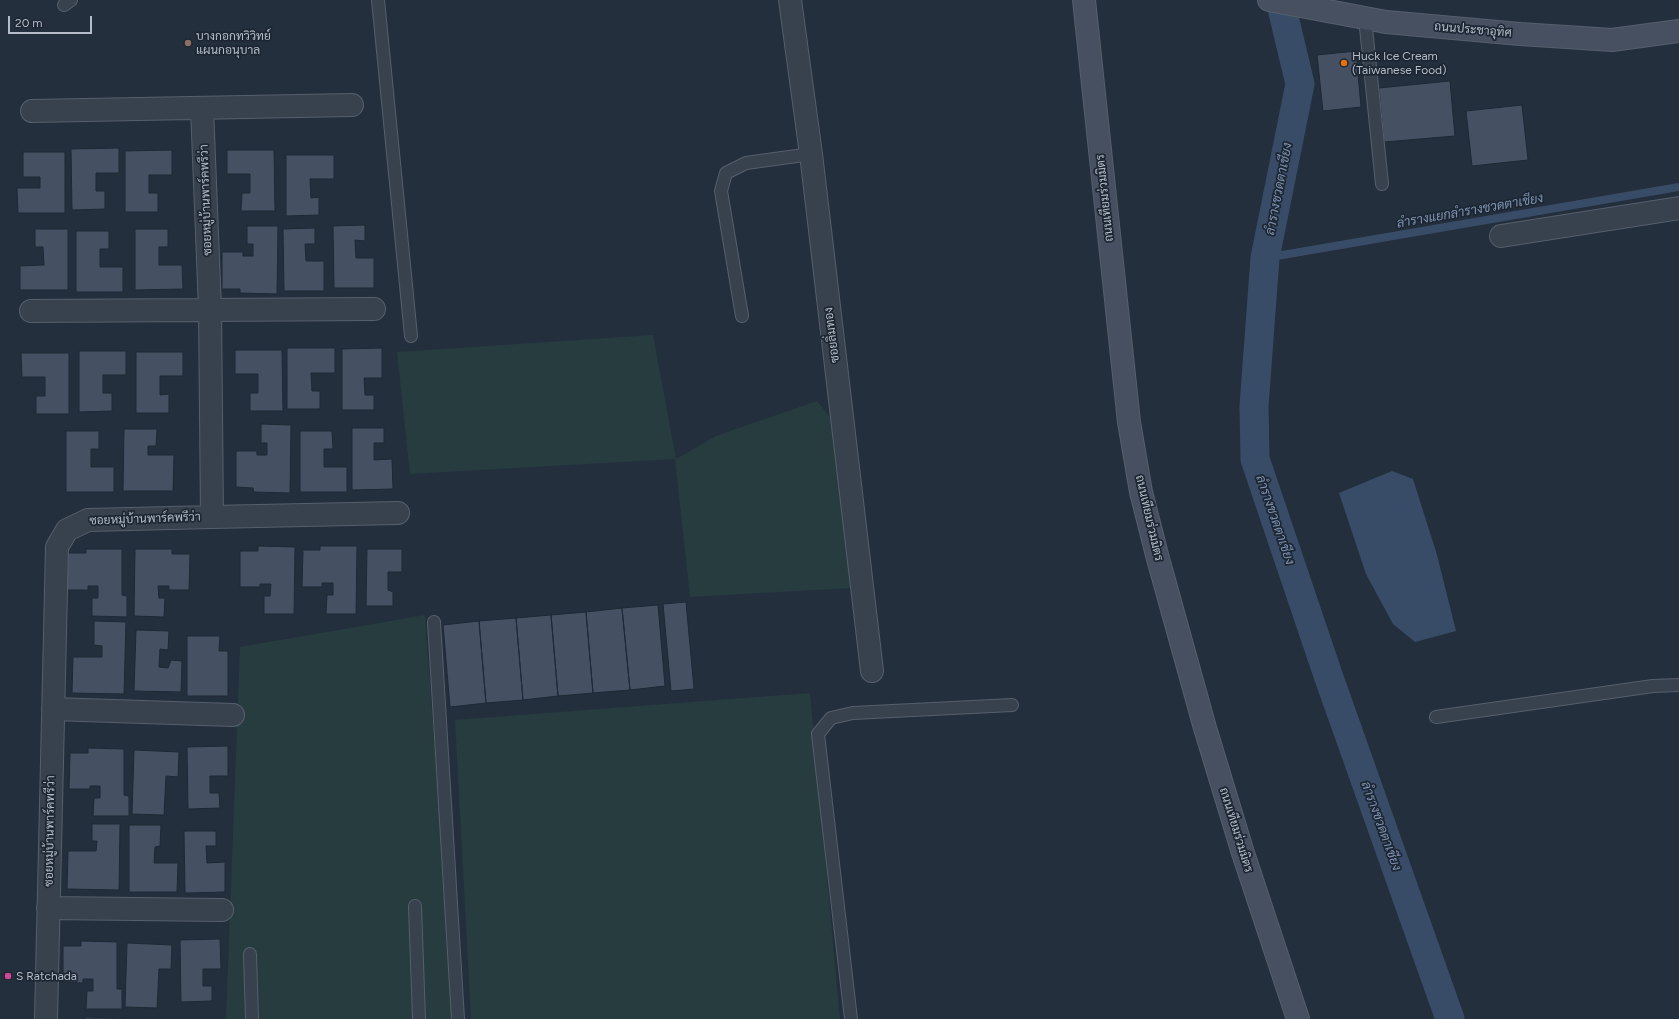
<!DOCTYPE html>
<meta charset="utf-8">
<style>
body{margin:0}
#map{position:relative;width:1679px;height:1019px;overflow:hidden;background:#242f3e;font-family:Figtree,sans-serif}
canvas{display:block}
.scale{position:absolute;left:8px;top:16px;width:84px;height:18px;box-sizing:border-box;border:2px solid #b4bcc9;border-top:0;padding-left:5px;font-size:12px;line-height:14px;white-space:nowrap;color:#b4bcc9;-webkit-text-stroke:3px #1d2633;paint-order:stroke}
</style>
<div id="map">
<canvas width="1679" height="1019"></canvas>
<div class="scale">20 m</div>
</div>
<script>
const ctx = document.querySelector('canvas').getContext('2d');
ctx.lineJoin = 'round';
function paint(path, color) {
  ctx.fillStyle = color;
  ctx.fill(path, 'evenodd');
}
function toPath(rows) {
  const path = new Path2D();
  for (const r of rows) {
    path.moveTo(r[0], r[1]);
    for (let i = 2; i < r.length; i += 2) path.lineTo(r[i], r[i + 1]);
  }
  return path;
}
function stroke(path, color, width, dash) {
  ctx.strokeStyle = color;
  ctx.lineWidth = width;
  ctx.lineCap = dash ? 'butt' : 'round';
  ctx.setLineDash(dash || []);
  ctx.stroke(path);
}
function label(font, color, halo, rows, align = 'center') {
  ctx.font = font + ' Figtree,Sarabun,sans-serif';
  ctx.lineWidth = 3.5;
  ctx.setLineDash([]);
  ctx.textBaseline = 'middle';
  ctx.strokeStyle = halo;
  ctx.fillStyle = color;
  for (const [text, x, y, turn = 0] of rows) {
    ctx.save();
    ctx.translate(x, y);
    ctx.rotate((+turn || 0) * Math.PI / 180);
    ctx.textAlign = isNaN(turn) ? turn : align;
    if (halo) ctx.strokeText(text, 0, 0);
    ctx.fillText(text, 0, 0);
    ctx.restore();
  }
}
const green = toPath([
 [653,335,676,459,716,436,817,401,834,422,851,588,690,597,675,459,410,474,397,352],
 [425,615,454,1019,226,1019,240,647],
 [810,693,840,1019,471,1019,455,720]
]);
const water = toPath([
 [1392,471,1413,479,1437,555,1456,631,1415,642,1393,624,1366,574,1339,493]
]);
const stream = toPath([
 [1265,258,1679,187]
]);
const canal = toPath([
 [1280,0,1300,84,1265,258,1254,406,1255,459,1328,675,1450,1019]
]);
const building = toPath([
 [1356,51,1361,107,1323,111,1317,55,1356,51],
 [1450,81,1455,136,1384,142,1379,88,1450,81],
 [1522,105,1528,160,1472,166,1466,111,1522,105],
 [119,148,119,173,96,173,96,191,105,191,105,209,72,210,71,149,119,148],
 [172,150,172,175,149,175,149,193,158,193,158,212,125,212,125,151,172,150],
 [227,150,274,150,275,211,241,211,242,193,250,193,250,174,227,174,227,150],
 [23,152,65,152,65,213,18,213,17,188,40,188,40,177,23,177,23,152],
 [286,155,334,155,334,179,310,179,311,198,319,197,319,215,286,216,286,155],
 [365,225,365,241,355,240,356,258,374,258,374,288,334,288,333,226,365,225],
 [247,226,278,226,277,294,240,293,240,289,222,289,222,252,243,252,243,256,253,256,253,244,247,244,247,226],
 [315,228,315,244,305,244,306,261,324,261,324,291,284,291,283,229,315,228],
 [35,229,68,229,68,290,20,290,20,266,44,265,43,247,35,247,35,229],
 [135,229,168,229,168,247,159,247,159,265,182,265,183,289,135,290,135,229],
 [76,231,109,231,109,249,100,249,100,267,123,267,123,292,76,292,76,231],
 [287,348,335,348,335,373,311,373,312,391,320,391,320,409,287,409,287,348],
 [382,348,382,378,364,378,365,395,374,395,374,410,342,410,342,349,382,348],
 [235,350,282,350,283,411,250,411,250,393,258,393,258,374,235,374,235,350],
 [79,351,126,351,126,375,103,375,103,393,112,393,112,411,79,412,79,351],
 [136,352,183,352,183,376,160,376,160,395,169,394,169,413,136,413,136,352],
 [21,353,69,353,69,414,36,414,36,396,45,396,45,377,22,377,21,353],
 [261,424,291,425,290,493,254,492,253,488,236,487,236,451,257,451,257,455,267,455,267,443,261,443,261,424],
 [352,428,384,428,384,443,374,443,374,460,392,459,393,489,352,490,352,428],
 [124,429,157,429,156,446,148,446,148,455,174,455,173,491,123,491,124,429],
 [66,431,99,431,99,449,91,449,91,467,114,467,114,492,66,492,66,431],
 [300,431,332,431,333,449,324,449,324,467,347,467,347,492,300,492,300,431],
 [258,546,295,547,294,614,264,614,264,596,270,596,271,584,260,584,260,587,240,587,240,551,258,551,258,546],
 [320,546,357,546,356,614,326,614,327,595,333,595,333,583,322,583,322,587,302,587,303,550,320,550,320,546],
 [86,549,122,549,122,595,127,596,127,617,92,616,92,598,98,598,98,586,88,586,88,590,67,590,68,553,86,553,86,549],
 [135,549,172,549,172,554,190,554,189,590,169,590,169,586,158,586,159,598,165,598,164,617,134,616,135,549],
 [367,549,402,549,402,572,388,572,388,590,393,592,393,606,366,606,367,549],
 [686,602,694,689,671,691,663,604,686,602],
 [658,605,665,686,630,690,622,608,658,605],
 [622,608,630,690,593,693,586,612,622,608],
 [586,612,593,693,558,696,551,615,586,612],
 [551,615,558,696,523,700,516,618,551,615],
 [516,618,523,700,486,703,479,621,516,618],
 [94,621,126,622,124,694,72,693,73,657,102,657,102,646,94,645,94,621],
 [479,621,486,703,450,707,443,625,479,621],
 [136,630,169,631,168,650,160,649,159,667,168,668,171,660,182,661,181,692,134,691,136,630],
 [187,636,220,636,219,651,228,651,228,696,187,696,187,636],
 [228,746,228,776,210,776,210,793,219,793,220,808,188,809,187,747,228,746],
 [88,748,124,749,124,795,129,796,129,816,93,816,94,798,100,798,100,786,90,786,90,789,69,789,70,753,88,753,88,748],
 [134,750,179,752,178,777,166,776,164,815,132,814,134,750],
 [92,824,120,824,119,890,67,889,68,851,96,851,97,841,92,841,92,824],
 [129,825,161,825,160,846,155,847,154,863,178,863,177,892,129,892,129,825],
 [184,831,216,831,216,846,206,846,207,863,225,862,225,892,185,893,184,831],
 [220,939,221,969,203,969,203,986,212,986,212,1001,181,1002,180,940,220,939],
 [81,941,117,942,117,989,122,989,122,1009,86,1009,87,991,93,991,93,979,83,979,83,983,63,982,63,946,81,946,81,941],
 [127,943,172,945,171,969,159,969,157,1008,125,1007,127,943],
 [85,1017,113,1018,113,1019,85,1019,85,1017],
 [123,1018,154,1018,154,1019,123,1019,123,1018]
]);
const lane = toPath([
 [378,0,411,336],
 [64,5,71,0],
 [1365,18,1382,184],
 [742,316,721,191,726,173,746,163,811,154],
 [434,622,458,1019],
 [1436,717,1653,686,1679,685],
 [415,906,419,1019],
 [250,954,252,1019],
 [851,1019,818,734,831,718,853,713,1012,705]
]);
const street = toPath([
 [790,0,811,154,872,671],
 [32,111,352,105],
 [1501,236,1679,208],
 [31,311,374,309],
 [212,517,398,513],
 [53,709,233,715],
 [48,908,222,910],
 [46,1019,57,547,67,530,88,520,212,517,210,309,202,108]
]);
const secondary = toPath([
 [1084,0,1129,422,1141,492,1157,555,1205,728,1243,853,1298,1019],
 [1269,0,1386,22,1520,34,1612,40,1679,31]
]);
const markers = [
 [188,43,4,"#8d6e63"],
 [1344,63,4,"#e8710a"],
 [8,976,4,"#d1479c"]
];
const streetNames = [
 ["ถนนประชาอุทิศ",1473,30,5],
 ["ถนนเทียมร่วมมิตร",1105,198,-96],
 ["ซอยหมู่บ้านพาร์คพรีว่า",206,200,-92],
 ["ซอยลิ่มทอง",832,335,-97],
 ["ถนนเทียมร่วมมิตร",1149,518,77],
 ["ซอยหมู่บ้านพาร์คพรีว่า",145,519,-2],
 ["ถนนเทียมร่วมมิตร",1236,830,73],
 ["ซอยหมู่บ้านพาร์คพรีว่า",50,831,-89]
];
const poiNames = [
 ["บางกอกทวิวิทย์",196,36],
 ["แผนกอนุบาล",196,50],
 ["Huck Ice Cream",1352,56],
 ["(Taiwanese Food)",1352,70],
 ["S Ratchada",16,976]
];
const waterNames = [
 ["ลำรางชวดตาเชียง",1279,189,-79],
 ["ลำรางแยกลำรางชวดตาเชียง",1470,211,-10],
 ["ลำรางชวดตาเชียง",1275,520,71],
 ["ลำรางชวดตาเชียง",1381,826,70]
];
paint(green, '#263c3f');
paint(water, '#394c67');
stroke(stream, '#394c67', 8);
stroke(canal, '#394c67', 29);
paint(building, '#455162');
stroke(building, '#1f2835', 1);
stroke(lane, '#565f6c', 14);
stroke(street, '#565f6c', 24);
stroke(secondary, '#565f6c', 24);
stroke(lane, '#38414e', 12);
stroke(street, '#38414e', 22);
stroke(secondary, '#465061', 22);
for (const [x, y, r, color] of markers) {
  const dot = new Path2D();
  dot.arc(x, y, r, 0, 2 * Math.PI);
  ctx.fillStyle = color;
  ctx.fill(dot);
  stroke(dot, '#1d2633', 1.5);
}
label('12px', '#b4bcc9', '#1d2633', streetNames);
label('12px', '#b4bcc9', '#1d2633', poiNames, 'left');
label('italic 13px', '#7c92b1', '#1d2633', waterNames);
</script>
